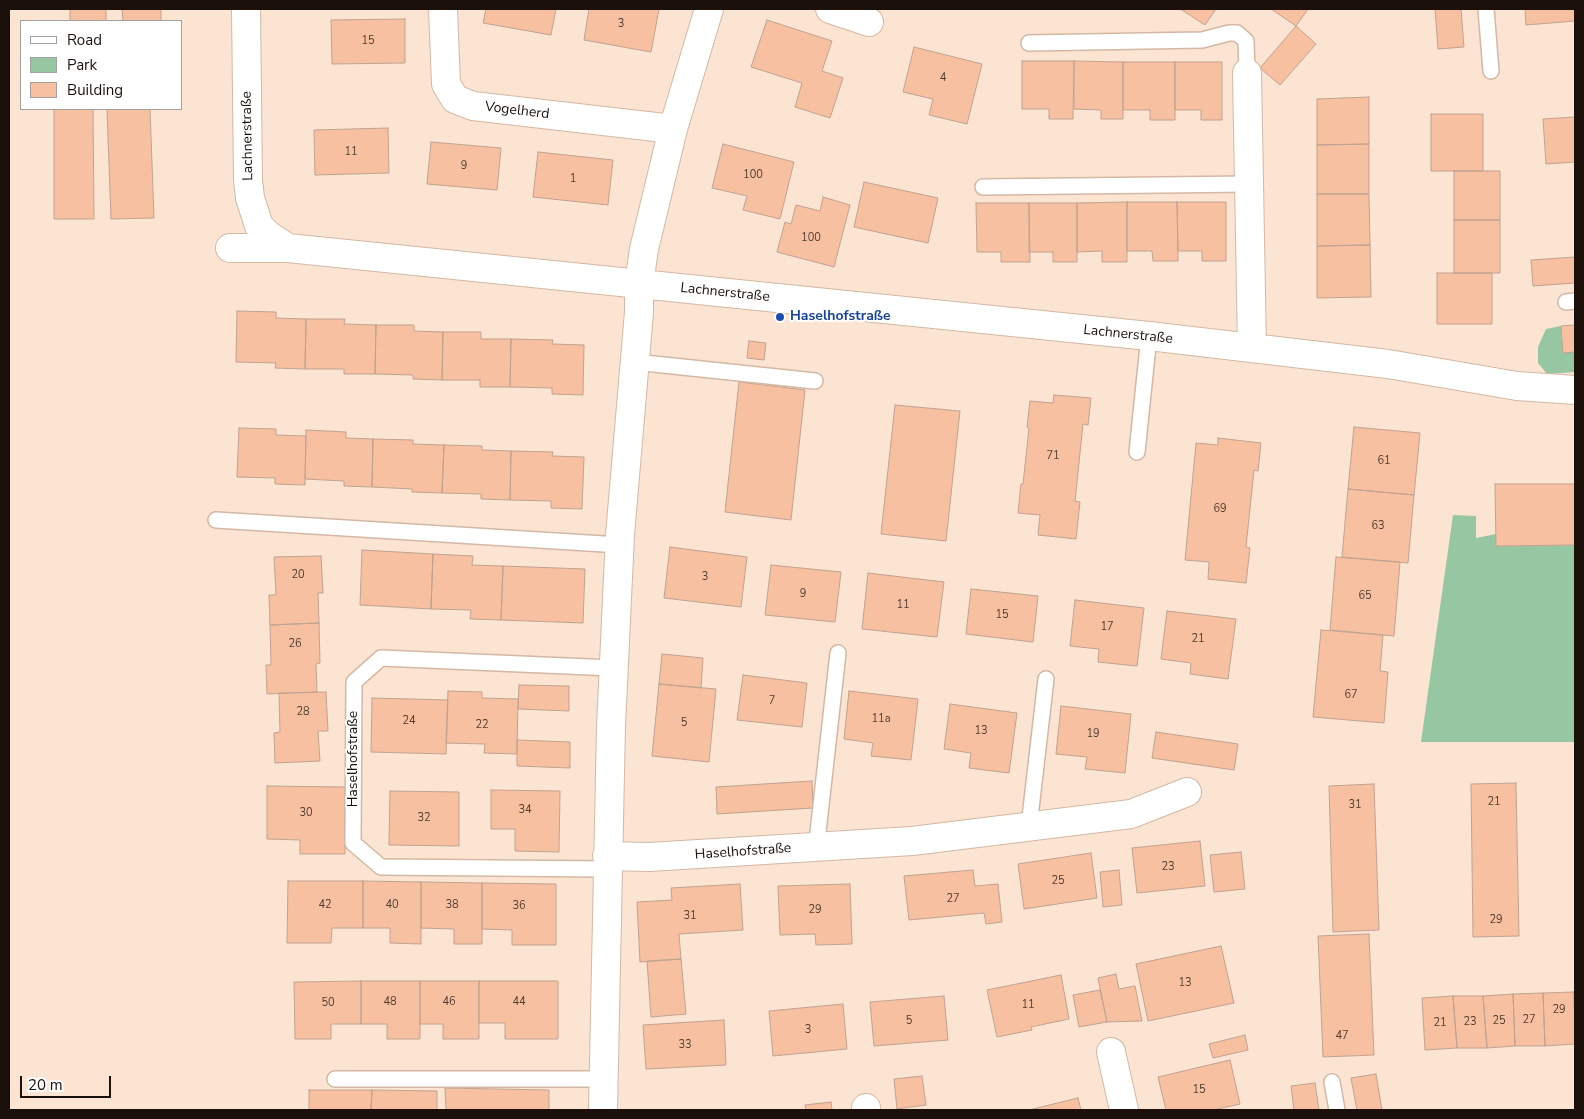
<!DOCTYPE html>
<meta charset="utf-8">
<style>
body{margin:0}
#map{position:relative;width:1584px;height:1119px;overflow:hidden;background:#fbe4d2;font-family:"Nunito Sans",sans-serif}
canvas{display:block}
.frame{position:absolute;inset:0;border:10px solid #1b110a;pointer-events:none}
.legend{position:absolute;left:20px;top:20px;width:162px;height:90px;box-sizing:border-box;background:#fff;border:1px solid #a4a09d;margin:0;padding:6px 9px;list-style:none;font-size:15px;color:#1b110a}
.legend li{display:flex;align-items:center;gap:10px;height:25px}
.legend b{width:25px;border:1px solid #a4a09d}
.scale{position:absolute;left:20px;top:1076px;width:91px;height:22px;box-sizing:border-box;border:2px solid #1b110a;border-top:0;padding-left:6px;font-size:15px;line-height:18px;white-space:nowrap;color:#1b110a;-webkit-text-stroke:4px #fff;paint-order:stroke}
</style>
<div id="map">
<canvas width="1584" height="1119"></canvas>
<div class="frame"></div>
<ul class="legend">
<li><b style="height:6px;background:#fff"></b>Road</li>
<li><b style="height:14px;background:#96c7a2"></b>Park</li>
<li><b style="height:14px;background:#f6c0a1"></b>Building</li>
</ul>
<div class="scale">20 m</div>
</div>
<script>
const ctx = document.querySelector('canvas').getContext('2d');
ctx.lineJoin = 'round';
function paint(path, color) {
  ctx.fillStyle = color;
  ctx.fill(path, 'evenodd');
}
function toPath(rows) {
  const path = new Path2D();
  for (const r of rows) {
    path.moveTo(r[0], r[1]);
    for (let i = 2; i < r.length; i += 2) path.lineTo(r[i], r[i + 1]);
  }
  return path;
}
function stroke(path, color, width, dash) {
  ctx.strokeStyle = color;
  ctx.lineWidth = width;
  ctx.lineCap = dash ? 'butt' : 'round';
  ctx.setLineDash(dash || []);
  ctx.stroke(path);
}
function label(font, color, halo, rows, align = 'center') {
  ctx.font = font + ' "Nunito Sans",sans-serif';
  ctx.lineWidth = 4;
  ctx.setLineDash([]);
  ctx.textBaseline = 'middle';
  ctx.strokeStyle = halo;
  ctx.fillStyle = color;
  for (const [text, x, y, turn = 0] of rows) {
    ctx.save();
    ctx.translate(x, y);
    ctx.rotate((+turn || 0) * Math.PI / 180);
    ctx.textAlign = isNaN(turn) ? turn : align;
    if (halo) ctx.strokeText(text, 0, 0);
    ctx.fillText(text, 0, 0);
    ctx.restore();
  }
}
const green = toPath([
 [1561,326,1563,352,1575,352,1575,372,1547,374,1538,363,1538,347,1546,329],
 [1453,515,1476,516,1476,538,1496,534,1496,546,1575,545,1575,742,1421,742]
]);
const building = toPath([
 [70,9,106,9,106,21,70,21,70,9],
 [122,9,161,9,161,21,123,21,122,9],
 [486,9,556,9,551,35,483,23,486,9],
 [589,9,659,9,651,52,584,40,589,9],
 [1183,9,1216,9,1205,25,1182,10,1183,9],
 [1271,9,1308,9,1296,26,1271,9],
 [1435,9,1461,9,1464,47,1438,49,1435,9],
 [1525,9,1575,9,1575,21,1526,25,1525,9],
 [405,19,405,63,332,64,331,20,405,19],
 [767,20,832,41,822,71,843,78,830,118,795,107,802,83,751,67,767,20],
 [1296,26,1316,44,1280,85,1260,68,1296,26],
 [914,47,982,64,967,124,929,115,933,99,903,92,914,47],
 [1022,61,1074,61,1073,119,1049,119,1049,109,1022,109,1022,61],
 [1074,61,1123,62,1123,119,1101,119,1101,110,1074,109,1074,61],
 [1123,62,1175,62,1175,120,1150,120,1150,110,1123,110,1123,62],
 [1175,62,1222,62,1222,120,1201,120,1201,110,1175,110,1175,62],
 [1369,97,1369,144,1317,145,1317,99,1369,97],
 [54,109,93,109,94,219,54,219,54,109],
 [107,109,150,109,154,218,111,219,107,109],
 [1431,114,1483,114,1483,171,1431,171,1431,114],
 [1575,117,1575,162,1546,164,1543,119,1575,117],
 [388,128,389,173,315,175,314,130,388,128],
 [431,142,501,148,497,190,427,184,431,142],
 [723,144,794,162,780,219,743,210,747,196,712,188,723,144],
 [1369,144,1369,194,1317,194,1317,145,1369,144],
 [538,152,613,160,608,205,533,197,538,152],
 [1454,171,1500,171,1500,220,1454,220,1454,171],
 [864,182,938,198,928,243,854,227,864,182],
 [1317,194,1369,194,1370,245,1317,246,1317,194],
 [823,197,850,205,834,267,777,252,785,222,791,224,796,205,820,211,823,197],
 [1127,202,1127,262,1102,262,1102,251,1077,252,1077,203,1127,202],
 [1127,202,1177,202,1178,261,1153,261,1152,251,1127,251,1127,202],
 [1177,202,1226,202,1226,261,1202,261,1202,251,1178,251,1177,202],
 [976,203,1029,203,1030,262,1001,262,1001,252,977,252,976,203],
 [1029,203,1077,203,1077,262,1053,262,1053,252,1029,252,1029,203],
 [1454,220,1500,220,1500,273,1454,273,1454,220],
 [1370,245,1371,297,1317,298,1317,246,1370,245],
 [1575,257,1575,283,1533,286,1531,260,1575,257],
 [1437,273,1492,273,1492,324,1437,324,1437,273],
 [237,311,276,312,276,318,306,319,305,369,275,368,276,363,236,362,237,311],
 [306,319,345,319,344,324,376,325,375,374,344,374,344,369,305,369,306,319],
 [376,325,414,325,414,331,443,332,442,380,413,379,413,375,375,374,376,325],
 [1575,325,1575,352,1563,353,1561,326,1575,325],
 [443,332,481,332,481,339,511,339,510,387,480,387,480,380,442,380,443,332],
 [511,339,553,340,552,344,584,345,583,395,552,394,552,388,510,387,511,339],
 [749,341,766,343,764,360,747,358,749,341],
 [739,382,805,390,791,520,725,512,739,382],
 [1054,395,1091,398,1088,425,1083,424,1075,501,1080,502,1076,539,1038,535,1040,515,1018,513,1021,484,1023,484,1029,428,1027,427,1030,401,1053,403,1054,395],
 [895,405,960,411,946,541,881,534,895,405],
 [1354,427,1420,433,1414,495,1348,489,1354,427],
 [239,428,276,429,276,435,306,436,305,485,275,484,275,478,237,477,239,428],
 [306,430,346,432,346,438,373,439,372,487,344,486,344,481,305,479,306,430],
 [1218,438,1261,443,1258,471,1254,470,1246,547,1250,548,1246,583,1208,579,1209,562,1185,560,1196,443,1218,445,1218,438],
 [373,439,413,440,413,444,444,445,442,493,412,492,412,489,372,487,373,439],
 [444,445,482,446,482,450,511,451,510,500,481,499,481,494,442,493,444,445],
 [511,451,553,452,552,456,584,457,582,509,551,508,551,501,510,500,511,451],
 [1495,484,1575,484,1575,545,1496,546,1495,484],
 [1348,489,1414,495,1408,563,1342,557,1348,489],
 [670,547,747,557,741,607,664,598,670,547],
 [362,550,433,554,431,609,360,605,362,550],
 [433,554,473,556,472,565,503,566,501,620,470,619,471,610,431,609,433,554],
 [321,556,323,593,318,593,319,623,270,625,269,595,276,595,274,557,321,556],
 [1336,557,1400,562,1394,636,1330,630,1336,557],
 [771,565,841,572,835,622,765,615,771,565],
 [503,566,585,569,583,623,501,620,503,566],
 [868,573,944,582,937,637,862,629,868,573],
 [971,589,1038,596,1033,642,966,634,971,589],
 [1075,600,1144,608,1137,666,1098,662,1099,649,1070,646,1075,600],
 [1167,611,1236,619,1228,679,1190,674,1191,663,1161,659,1167,611],
 [319,623,320,663,316,664,317,692,267,694,266,665,271,665,270,625,319,623],
 [1321,630,1383,635,1380,671,1388,672,1384,723,1313,717,1321,630],
 [662,654,703,658,701,688,659,684,662,654],
 [743,675,807,683,802,727,737,720,743,675],
 [659,684,716,689,709,762,652,756,659,684],
 [519,685,569,686,569,711,518,709,519,685],
 [448,691,482,692,482,698,518,699,517,754,484,753,485,744,446,743,448,691],
 [849,691,918,699,911,760,871,756,873,743,844,739,849,691],
 [326,692,328,731,318,731,320,761,275,763,274,733,280,732,279,693,326,692],
 [372,698,448,700,446,754,371,752,372,698],
 [950,704,1017,713,1009,773,969,768,971,753,944,749,950,704],
 [1061,706,1131,714,1125,773,1085,769,1087,757,1056,754,1061,706],
 [1156,732,1238,744,1234,770,1152,758,1156,732],
 [517,740,570,742,570,768,517,766,517,740],
 [812,781,813,808,717,814,716,787,812,781],
 [1516,783,1519,936,1473,937,1471,784,1516,783],
 [1374,784,1379,930,1333,932,1329,786,1374,784],
 [267,786,345,787,345,854,300,854,300,840,267,839,267,786],
 [491,790,560,791,559,852,515,851,515,829,491,829,491,790],
 [390,791,459,792,459,846,389,845,390,791],
 [1200,841,1205,886,1137,893,1132,848,1200,841],
 [1241,852,1245,889,1214,892,1210,855,1241,852],
 [1091,853,1097,898,1024,909,1018,864,1091,853],
 [973,870,975,886,998,884,1002,922,986,924,984,913,909,920,904,876,973,870],
 [1119,870,1122,905,1103,907,1100,872,1119,870],
 [288,881,363,881,363,928,332,928,331,943,287,943,288,881],
 [363,881,421,882,421,944,390,943,390,928,363,928,363,881],
 [421,882,482,883,482,944,454,944,454,929,421,928,421,882],
 [482,883,556,884,556,945,512,945,512,930,482,929,482,883],
 [740,884,743,930,679,934,681,959,640,962,637,902,672,900,671,888,740,884],
 [850,884,852,944,816,945,815,934,780,935,778,886,850,884],
 [1369,934,1374,1055,1323,1057,1318,936,1369,934],
 [1221,946,1234,1003,1148,1021,1136,964,1221,946],
 [681,959,686,1014,651,1017,647,961,681,959],
 [1116,974,1119,989,1135,986,1142,1021,1107,1022,1098,978,1116,974],
 [1061,975,1069,1019,1031,1027,1032,1030,997,1037,987,990,1061,975],
 [361,981,420,981,420,1039,387,1039,387,1024,361,1024,361,981],
 [361,981,361,1024,331,1024,331,1039,295,1039,294,982,361,981],
 [420,981,479,981,479,1039,443,1039,443,1024,420,1024,420,981],
 [479,981,558,981,558,1039,505,1039,505,1023,479,1023,479,981],
 [1100,990,1107,1022,1079,1027,1073,995,1100,990],
 [1574,992,1575,992,1575,1027,1574,992],
 [1574,992,1575,1044,1545,1046,1543,993,1574,992],
 [1543,993,1545,1046,1515,1046,1513,994,1543,993],
 [1513,994,1515,1046,1487,1048,1483,996,1513,994],
 [944,996,948,1040,874,1046,870,1002,944,996],
 [1453,996,1483,996,1487,1048,1457,1048,1453,996],
 [1453,996,1457,1048,1425,1050,1422,998,1453,996],
 [843,1004,847,1049,773,1056,769,1011,843,1004],
 [724,1020,726,1065,646,1069,643,1025,724,1020],
 [1245,1035,1248,1050,1213,1058,1209,1044,1245,1035],
 [1230,1060,1240,1104,1213,1110,1166,1110,1158,1077,1230,1060],
 [1376,1074,1382,1110,1357,1110,1351,1078,1376,1074],
 [922,1076,926,1105,897,1109,894,1079,922,1076],
 [1315,1083,1319,1110,1294,1110,1291,1086,1315,1083],
 [445,1088,549,1090,549,1110,446,1110,445,1088],
 [309,1090,372,1090,371,1110,309,1110,309,1090],
 [372,1090,437,1091,437,1110,371,1110,372,1090],
 [1078,1098,1081,1110,1029,1110,1078,1098],
 [831,1102,832,1110,806,1110,805,1105,831,1102]
]);
const service = toPath([
 [1486,9,1491,71],
 [1029,43,1202,40,1229,33,1237,33,1246,41,1247,73],
 [983,187,1250,184],
 [1566,302,1575,301],
 [635,362,815,381],
 [1137,452,1149,336],
 [216,520,620,545],
 [1029,826,1046,679],
 [819,847,818,832,838,653],
 [607,869,381,867,353,843,354,682,381,658,613,668],
 [335,1079,604,1079],
 [1332,1082,1337,1110]
]);
const minor = toPath([
 [246,9,248,180,250,198,259,226,268,235,288,248],
 [443,9,446,84,455,99,473,106,673,129],
 [830,9,869,22],
 [1247,73,1252,348],
 [230,248,288,248,1149,336,1388,364,1517,386,1575,390],
 [607,856,649,857,912,841,1131,814,1187,792],
 [1111,1052,1124,1110],
 [866,1108,866,1110],
 [603,1110,611,726,620,535,639,312,639,284,644,249,673,129,709,9]
]);
const markers = [
 [780,317,5,"#1a4fb4"]
];
const numberNames = [
 ["3",621,24],
 ["15",368,41],
 ["4",943,78],
 ["11",351,152],
 ["9",464,166],
 ["100",753,175],
 ["1",573,179],
 ["100",811,238],
 ["71",1053,456],
 ["61",1384,461],
 ["69",1220,509],
 ["63",1378,526],
 ["20",298,575],
 ["3",705,577],
 ["9",803,594],
 ["65",1365,596],
 ["11",903,605],
 ["15",1002,615],
 ["17",1107,627],
 ["21",1198,639],
 ["26",295,644],
 ["67",1351,695],
 ["7",772,701],
 ["28",303,712],
 ["11a",881,719],
 ["24",409,721],
 ["5",684,723],
 ["22",482,725],
 ["13",981,731],
 ["19",1093,734],
 ["21",1494,802],
 ["31",1355,805],
 ["34",525,810],
 ["30",306,813],
 ["32",424,818],
 ["23",1168,867],
 ["25",1058,881],
 ["27",953,899],
 ["42",325,905],
 ["40",392,905],
 ["38",452,905],
 ["36",519,906],
 ["29",815,910],
 ["31",690,916],
 ["29",1496,920],
 ["13",1185,983],
 ["48",390,1002],
 ["46",449,1002],
 ["44",519,1002],
 ["50",328,1003],
 ["11",1028,1005],
 ["29",1559,1010],
 ["27",1529,1020],
 ["5",909,1021],
 ["25",1499,1021],
 ["23",1470,1022],
 ["21",1440,1023],
 ["3",808,1030],
 ["47",1342,1036],
 ["33",685,1045],
 ["15",1199,1090]
];
const streetNames = [
 ["Vogelherd",517,111,7],
 ["Lachnerstraße",248,136,-91],
 ["Lachnerstraße",725,293,6],
 ["Lachnerstraße",1128,335,6],
 ["Haselhofstraße",354,759,-90],
 ["Haselhofstraße",743,852,-4]
];
const transitNames = [
 ["Haselhofstraße",790,317]
];
paint(green, '#96c7a2');
paint(building, '#f6c0a1');
stroke(building, '#c1a291', 1);
stroke(service, '#d4b8a3', 18);
stroke(minor, '#d4b8a3', 30);
stroke(service, '#fff', 15);
stroke(minor, '#fff', 28);
for (const [x, y, r, color] of markers) {
  const dot = new Path2D();
  dot.arc(x, y, r, 0, 2 * Math.PI);
  ctx.fillStyle = color;
  ctx.fill(dot);
  stroke(dot, '#fff', 2);
}
label('11px', '#523d30', null, numberNames);
label('14px', '#1b110a', '#fff', streetNames);
label('bold 14px', '#164399', '#fff', transitNames, 'left');
</script>
